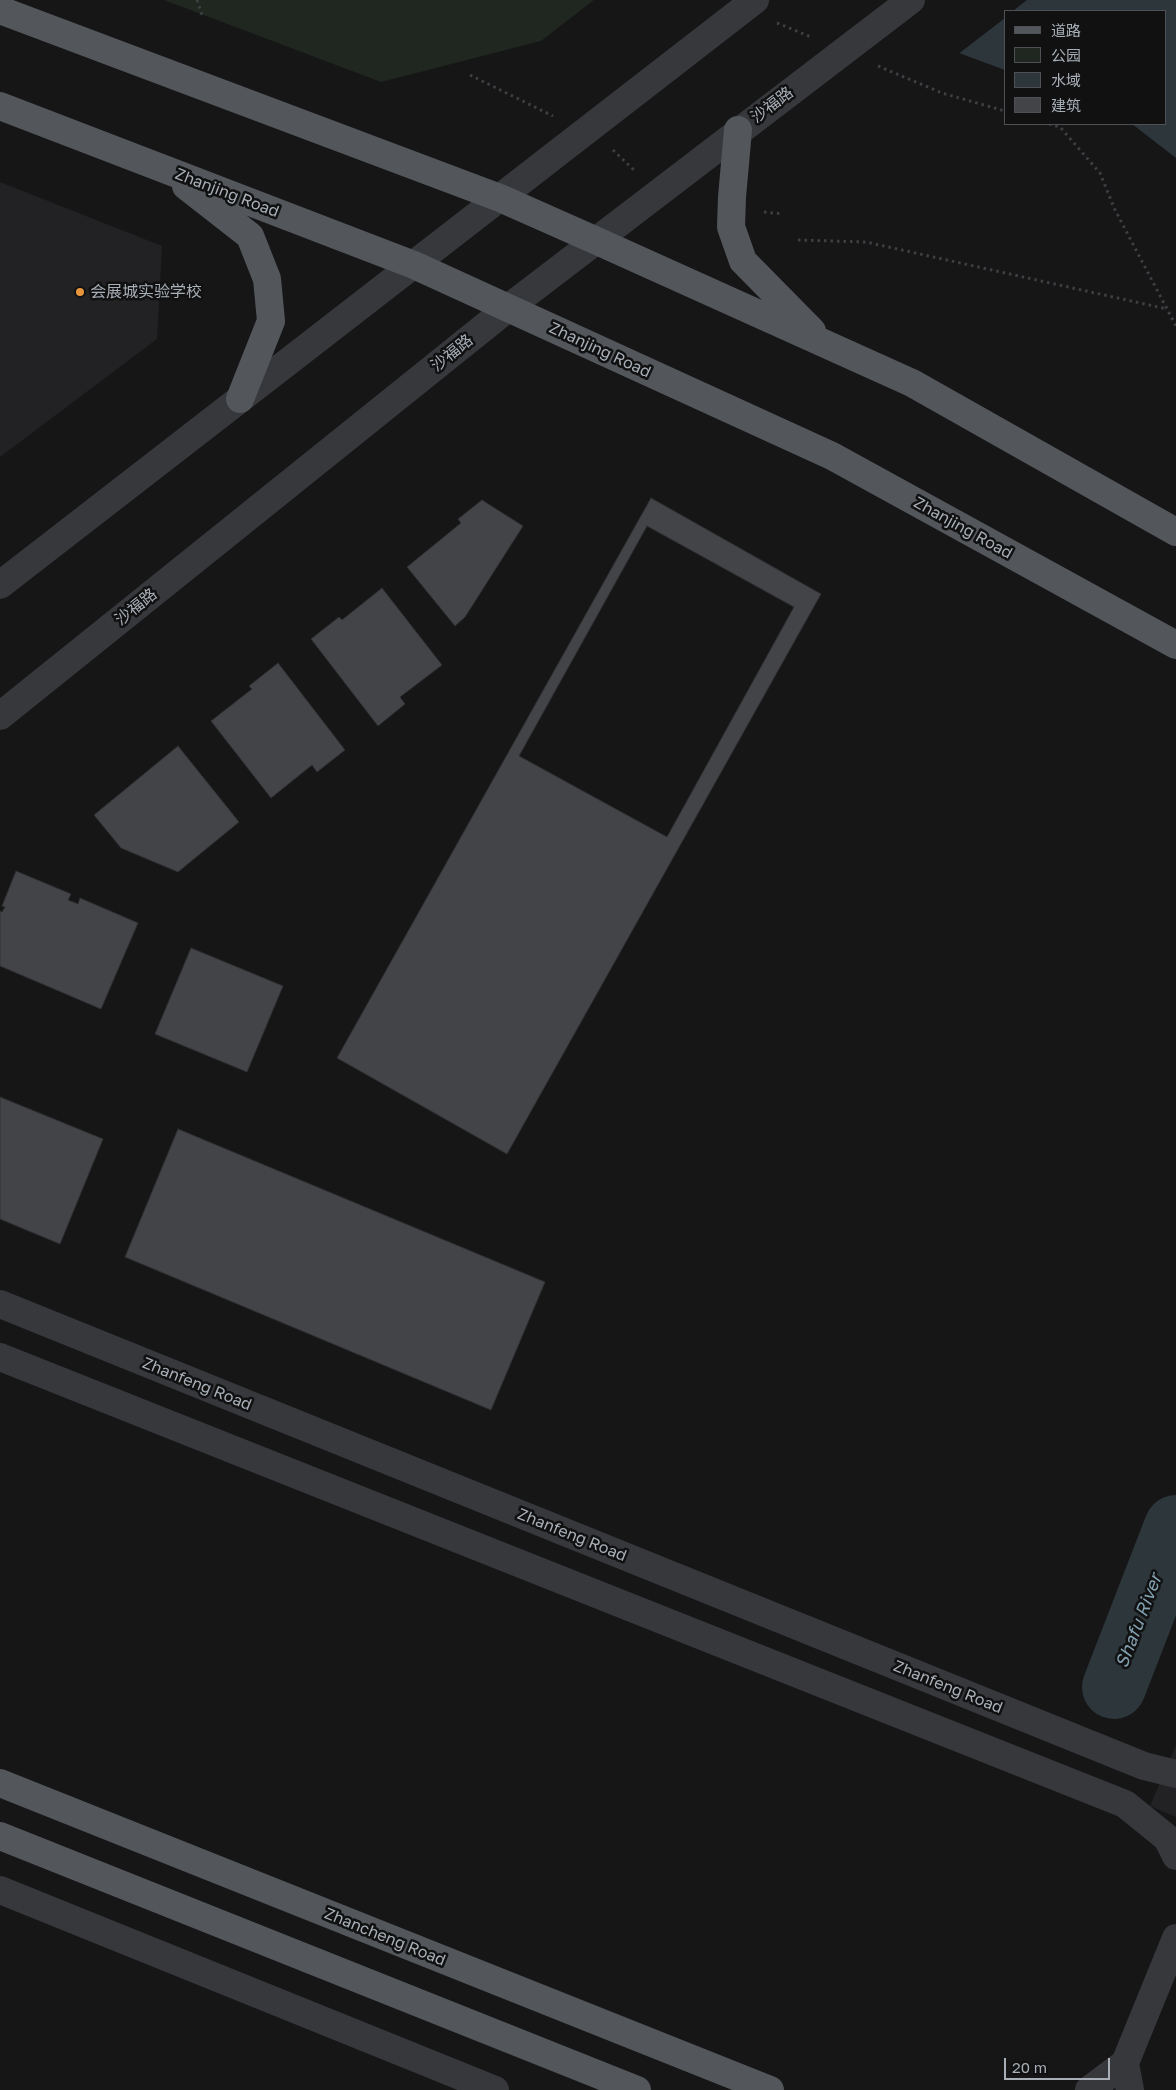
<!DOCTYPE html>
<meta charset="utf-8">
<style>
body{margin:0}
#map{position:relative;width:1176px;height:2090px;overflow:hidden;background:#161617;font-family:"Golos Text","Noto Sans SC",sans-serif}
canvas{display:block}
.legend{position:absolute;left:1004px;top:10px;width:162px;height:115px;box-sizing:border-box;background:#111112;border:1px solid #4d5054;margin:0;padding:6px 9px;list-style:none;font-size:15px;color:#a8afb7}
.legend li{display:flex;align-items:center;gap:10px;height:25px}
.legend b{width:25px;border:1px solid #4d5054}
.scale{position:absolute;left:1004px;top:2058px;width:106px;height:22px;box-sizing:border-box;border:2px solid #a8afb7;border-top:0;padding-left:6px;font-size:15px;line-height:18px;white-space:nowrap;color:#a8afb7;-webkit-text-stroke:4px #111112;paint-order:stroke}
</style>
<div id="map">
<canvas width="1176" height="2090"></canvas>
<ul class="legend">
<li><b style="height:6px;background:#53565b"></b>道路</li>
<li><b style="height:14px;background:#202720"></b>公园</li>
<li><b style="height:14px;background:#2c363b"></b>水域</li>
<li><b style="height:14px;background:#424447"></b>建筑</li>
</ul>
<div class="scale">20 m</div>
</div>
<script>
const ctx = document.querySelector('canvas').getContext('2d');
ctx.lineJoin = 'round';
function paint(path, color) {
  ctx.fillStyle = color;
  ctx.fill(path, 'evenodd');
}
function toPath(rows) {
  const path = new Path2D();
  for (const r of rows) {
    path.moveTo(r[0], r[1]);
    for (let i = 2; i < r.length; i += 2) path.lineTo(r[i], r[i + 1]);
  }
  return path;
}
function stroke(path, color, width, dash) {
  ctx.strokeStyle = color;
  ctx.lineWidth = width;
  ctx.lineCap = dash ? 'butt' : 'round';
  ctx.setLineDash(dash || []);
  ctx.stroke(path);
}
function label(font, color, halo, rows, align = 'center') {
  ctx.font = font + ' "Golos Text","Noto Sans SC",sans-serif';
  ctx.lineWidth = 5;
  ctx.setLineDash([]);
  ctx.textBaseline = 'middle';
  ctx.strokeStyle = halo;
  ctx.fillStyle = color;
  for (const [text, x, y, turn = 0] of rows) {
    ctx.save();
    ctx.translate(x, y);
    ctx.rotate((+turn || 0) * Math.PI / 180);
    ctx.textAlign = isNaN(turn) ? turn : align;
    if (halo) ctx.strokeText(text, 0, 0);
    ctx.fillText(text, 0, 0);
    ctx.restore();
  }
}
const built = toPath([
 [0,182,162,246,157,339,0,457],
 [1176,1745,1176,1817,1150,1806]
]);
const green = toPath([
 [164,0,594,0,541,41,381,82]
]);
const water = toPath([
 [815,0,1176,0,1176,158,1132,124,1165,124,1165,11,1005,11,1005,70]
]);
const pier = toPath([
 [813,0,1027,0,1013,11,1005,11,1005,18,957,55,814,2]
]);
const river = toPath([
 [1114,1687,1176,1527]
]);
const building = toPath([
 [651,498,821,594,507,1154,337,1058,651,498],
 [482,500,523,526,465,617,455,626,407,567,461,523,458,519,482,500],
 [647,526,794,607,667,837,519,756,647,526],
 [382,588,442,665,400,697,405,704,378,726,311,639,339,617,342,620,382,588],
 [278,663,345,750,317,772,312,765,271,798,211,721,252,689,249,686,278,663],
 [178,746,239,822,178,872,121,848,94,815,178,746],
 [16,871,71,894,68,900,78,904,80,898,138,923,101,1009,0,966,0,911,2,912,5,907,2,906,16,871],
 [191,948,283,986,247,1072,155,1034,191,948],
 [0,1097,103,1139,60,1244,0,1219,0,1097],
 [178,1129,545,1282,491,1410,125,1257,178,1129]
]);
const path = toPath([
 [197,0,202,15],
 [777,23,811,37],
 [878,66,942,93,1005,111],
 [470,75,553,116],
 [1049,124,1060,127,1100,173,1115,210,1176,326],
 [613,150,636,172],
 [764,212,783,214],
 [798,240,866,242,1167,309]
]);
const minor = toPath([
 [0,585,755,0],
 [0,716,508,308,911,0],
 [0,1304,1144,1766,1176,1774],
 [0,1357,1125,1804,1167,1838,1176,1856],
 [0,1890,495,2090],
 [1125,2063,1176,1938],
 [1089,2090,1125,2063,1130,2090]
]);
const major = toPath([
 [0,10,500,198,597,241,912,383,1176,532],
 [0,106,414,265,832,456,1176,645],
 [738,130,732,197,731,227,743,261,812,331],
 [186,186,250,236,267,279,271,321,240,399],
 [0,1783,770,2090],
 [0,1836,637,2090]
]);
const markers = [
 [80,292,5,"#e8963d"]
];
const streetNames = [
 ["沙福路",772,105,-37],
 ["Zhanjing Road",227,193,21],
 ["Zhanjing Road",600,350,25],
 ["沙福路",452,353,-39],
 ["Zhanjing Road",963,528,29],
 ["沙福路",136,607,-39],
 ["Zhanfeng Road",197,1384,22],
 ["Zhanfeng Road",572,1535,22],
 ["Zhanfeng Road",948,1687,22],
 ["Zhancheng Road",385,1937,22]
];
const poiNames = [
 ["会展城实验学校",90,292]
];
const waterNames = [
 ["Shafu River",1139,1621,-69]
];
paint(built, '#222224');
paint(green, '#202720');
paint(water, '#2c363b');
paint(pier, '#161617');
stroke(river, '#2c363b', 64);
paint(building, '#424447');
stroke(building, '#303033', 1);
stroke(path, '#3d3f43', 3, [2.5, 4]);
stroke(minor, '#37383c', 28);
stroke(major, '#53565b', 28);
for (const [x, y, r, color] of markers) {
  const dot = new Path2D();
  dot.arc(x, y, r, 0, 2 * Math.PI);
  ctx.fillStyle = color;
  ctx.fill(dot);
  stroke(dot, '#111112', 2);
}
label('16px', '#a8afb7', '#111112', streetNames);
label('16px', '#a8afb7', '#111112', poiNames, 'left');
label('italic 18px', '#81a1b0', '#111112', waterNames);
</script>
